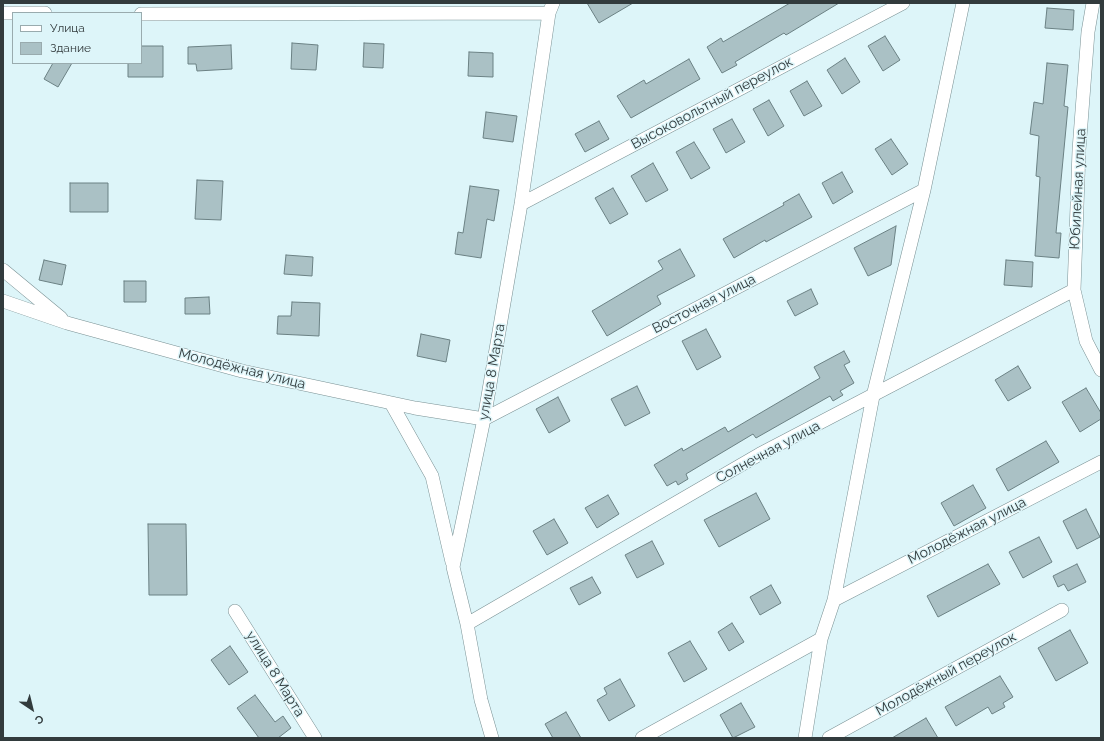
<!DOCTYPE html>
<meta charset="utf-8">
<style>
body{margin:0}
#map{position:relative;width:1104px;height:741px;overflow:hidden;background:#ddf5f9;font-family:Raleway,sans-serif}
canvas{display:block}
.frame{position:absolute;inset:0;border:4px solid #323b3d;pointer-events:none}
.legend{position:absolute;left:12px;top:12px;width:130px;height:52px;box-sizing:border-box;background:#ddf5f9;border:1px solid #99abae;margin:0;padding:5px 7px;list-style:none;font-size:12px;color:#323b3d}
.legend li{display:flex;align-items:center;gap:8px;height:20px}
.legend b{width:20px;border:1px solid #99abae}
.north{position:absolute;left:12px;top:689px;width:40px;height:40px;-webkit-text-stroke:3px #ddf5f9;paint-order:stroke;rotate:145deg;font-size:11px;font-weight:700;line-height:16px;text-align:center;color:#323b3d}
.north::after{content:'';display:block;margin:auto;width:14px;height:18px;background:#323b3d;clip-path:polygon(50% 0,100% 100%,50% 72%,0 100%)}
</style>
<div id="map">
<canvas width="1104" height="741"></canvas>
<div class="frame"></div>
<ul class="legend">
<li><b style="height:5px;background:#fff"></b>Улица</li>
<li><b style="height:11px;background:#aac1c5"></b>Здание</li>
</ul>
<div class="north">С</div>
</div>
<script>
const ctx = document.querySelector('canvas').getContext('2d');
ctx.lineJoin = 'round';
function paint(path, color) {
  ctx.fillStyle = color;
  ctx.fill(path, 'evenodd');
}
function toPath(rows) {
  const path = new Path2D();
  for (const r of rows) {
    path.moveTo(r[0], r[1]);
    for (let i = 2; i < r.length; i += 2) path.lineTo(r[i], r[i + 1]);
  }
  return path;
}
function stroke(path, color, width, dash) {
  ctx.strokeStyle = color;
  ctx.lineWidth = width;
  ctx.lineCap = dash ? 'butt' : 'round';
  ctx.setLineDash(dash || []);
  ctx.stroke(path);
}
function label(font, color, halo, rows, align = 'center') {
  ctx.font = font + ' Raleway,sans-serif';
  ctx.lineWidth = 3;
  ctx.setLineDash([]);
  ctx.textBaseline = 'middle';
  ctx.strokeStyle = halo;
  ctx.fillStyle = color;
  for (const [text, x, y, turn = 0] of rows) {
    ctx.save();
    ctx.translate(x, y);
    ctx.rotate((+turn || 0) * Math.PI / 180);
    ctx.textAlign = isNaN(turn) ? turn : align;
    if (halo) ctx.strokeText(text, 0, 0);
    ctx.fillText(text, 0, 0);
    ctx.restore();
  }
}
const building = toPath([
 [587,3,633,3,599,23,587,3],
 [790,3,839,3,786,35,784,33,735,62,737,65,722,73,707,47,721,38,723,42,790,3],
 [1047,8,1074,10,1073,30,1045,28,1047,8],
 [885,36,900,60,883,71,868,46,885,36],
 [292,43,318,45,316,70,291,69,292,43],
 [364,43,384,44,383,68,363,67,364,43],
 [231,45,232,69,197,71,196,64,188,64,188,47,231,45],
 [141,46,163,46,163,77,128,77,128,63,141,63,141,46],
 [469,52,493,53,493,77,468,76,469,52],
 [845,58,860,82,842,94,827,70,845,58],
 [689,59,700,79,631,118,617,96,644,80,646,84,689,59],
 [53,63,72,63,58,87,44,79,53,63],
 [1047,63,1068,65,1064,106,1068,107,1056,233,1061,233,1059,258,1035,256,1040,177,1036,176,1039,136,1030,134,1034,102,1043,104,1047,63],
 [807,81,822,106,804,116,790,91,807,81],
 [769,100,784,126,768,136,753,109,769,100],
 [486,112,517,116,513,142,483,138,486,112],
 [732,119,745,142,726,153,713,129,732,119],
 [599,121,609,139,585,152,575,134,599,121],
 [891,139,908,164,892,175,875,149,891,139],
 [694,142,710,168,691,179,676,152,694,142],
 [653,163,668,190,646,202,631,176,653,163],
 [842,172,853,192,833,204,822,183,842,172],
 [197,180,223,181,221,220,195,219,197,180],
 [70,183,108,183,108,212,70,212,70,183],
 [470,186,499,190,494,221,487,219,481,258,455,254,458,232,463,233,470,186],
 [613,188,628,214,610,224,595,198,613,188],
 [799,194,812,217,766,242,765,240,734,258,723,239,784,205,783,203,799,194],
 [896,226,891,265,868,276,854,248,896,226],
 [680,249,695,276,657,296,661,304,607,336,592,311,663,269,658,261,680,249],
 [286,255,313,257,312,276,284,274,286,255],
 [44,260,66,265,62,285,39,280,44,260],
 [1006,260,1033,262,1032,287,1004,285,1006,260],
 [124,281,146,281,146,302,124,302,124,281],
 [811,289,818,304,795,316,787,301,811,289],
 [209,297,210,314,185,314,185,298,209,297],
 [292,302,320,303,319,336,277,334,278,316,291,316,292,302],
 [706,329,721,357,697,370,682,341,706,329],
 [421,334,450,340,446,362,417,356,421,334],
 [844,351,850,362,844,365,854,383,840,391,843,395,833,401,830,396,756,438,753,434,686,474,688,479,678,485,676,481,667,486,654,465,682,448,683,451,725,427,728,432,820,378,814,367,844,351],
 [1018,366,1031,388,1008,401,995,380,1018,366],
 [637,386,650,413,625,426,611,399,637,386],
 [1086,388,1101,413,1101,419,1080,432,1062,402,1086,388],
 [558,397,570,421,549,433,536,409,558,397],
 [1046,441,1059,462,1008,491,996,469,1046,441],
 [973,485,986,508,954,526,941,503,973,485],
 [756,493,770,519,719,547,704,520,756,493],
 [608,495,619,514,597,528,585,508,608,495],
 [1086,509,1100,537,1077,549,1063,521,1086,509],
 [554,519,568,543,547,555,533,531,554,519],
 [148,524,186,524,187,595,149,595,148,524],
 [1039,537,1052,562,1023,578,1009,552,1039,537],
 [652,541,664,564,637,578,625,555,652,541],
 [988,564,1000,584,938,617,927,596,988,564],
 [1077,564,1086,582,1068,591,1064,584,1058,587,1053,576,1077,564],
 [592,577,601,593,579,605,570,588,592,577],
 [771,585,781,603,760,615,750,597,771,585],
 [732,623,744,642,729,651,718,632,732,623],
 [1070,630,1088,663,1056,681,1038,648,1070,630],
 [690,641,707,669,684,682,668,653,690,641],
 [230,646,248,672,229,685,211,660,230,646],
 [1000,676,1013,697,1003,703,1005,707,992,714,988,707,956,726,945,707,1000,676],
 [620,679,635,706,609,721,597,700,607,694,604,688,620,679],
 [255,695,275,722,283,716,291,728,278,738,259,738,237,708,255,695],
 [741,703,755,727,733,738,720,715,741,703],
 [566,712,581,738,553,738,545,724,566,712],
 [926,718,938,738,892,738,926,718]
]);
const street = toPath([
 [1093,3,1088,32,1079,150,1074,290,1086,341,1101,370],
 [3,13,45,13],
 [141,14,549,13],
 [521,204,903,3],
 [3,270,61,318],
 [3,301,67,323,242,371,415,408,484,419],
 [391,403,432,476,452,562],
 [484,419,924,190],
 [834,600,1101,462],
 [235,611,315,738],
 [467,624,760,454,1074,290],
 [492,738,481,700,467,624,453,567,484,419,521,204,549,13,553,3],
 [642,738,821,639],
 [805,738,821,639,834,600,873,396,924,190,963,3],
 [829,738,1062,610]
]);
const streetNames = [
 ["Высоковольтный переулок",712,103,-28],
 ["Юбилейная улица",1078,189,-87],
 ["Восточная улица",704,304,-27],
 ["Молодёжная улица",242,369,14],
 ["улица 8 Марта",492,372,-80],
 ["Солнечная улица",768,452,-28],
 ["Молодёжная улица",967,531,-27],
 ["улица 8 Марта",275,674,58],
 ["Молодёжный переулок",946,674,-29]
];
paint(building, '#aac1c5');
stroke(building, '#6b8184', 1);
stroke(street, '#7a9194', 14);
stroke(street, '#fff', 13);
label('14px', '#323b3d', '#ddf5f9', streetNames);
</script>
